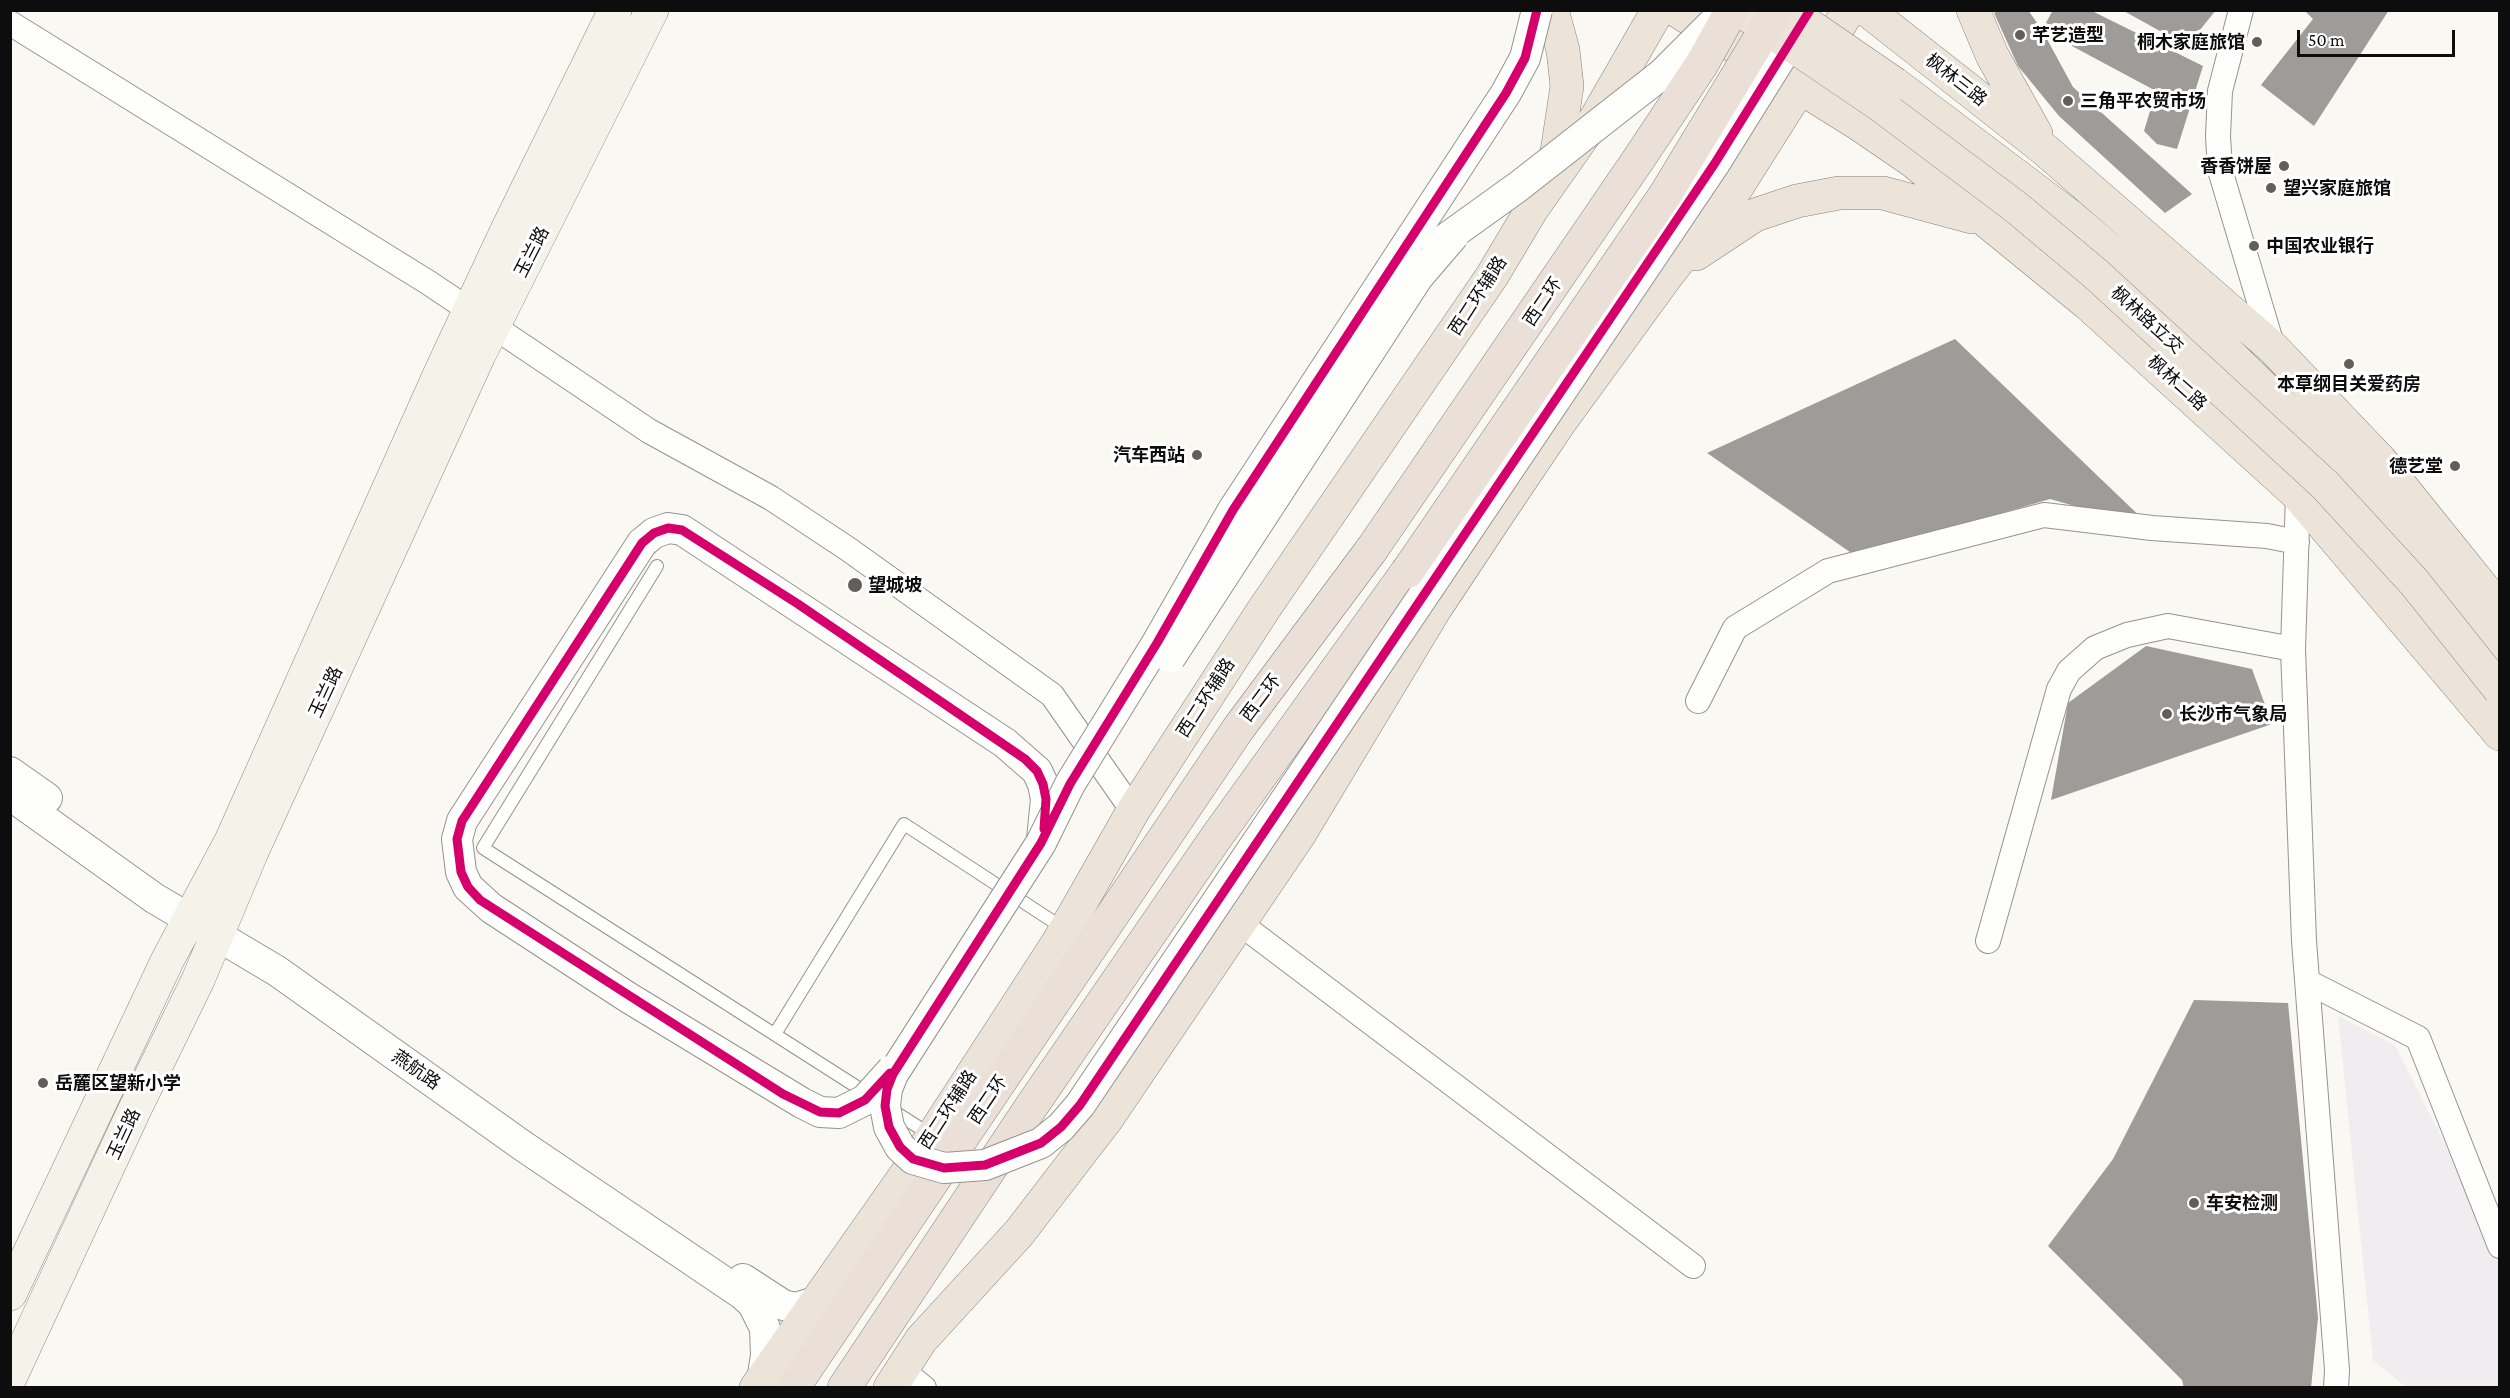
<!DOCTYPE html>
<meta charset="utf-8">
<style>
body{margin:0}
#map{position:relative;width:2510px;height:1398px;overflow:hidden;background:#faf8f2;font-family:"Crimson Pro",serif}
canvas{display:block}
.frame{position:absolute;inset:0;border:12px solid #0d0d0d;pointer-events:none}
.scale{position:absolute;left:2297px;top:30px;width:158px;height:27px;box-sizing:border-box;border:3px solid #0d0d0d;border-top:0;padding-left:8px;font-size:18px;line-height:21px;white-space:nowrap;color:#0d0d0d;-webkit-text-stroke:4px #fff;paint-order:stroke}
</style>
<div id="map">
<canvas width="2510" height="1398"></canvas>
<div class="frame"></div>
<div class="scale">50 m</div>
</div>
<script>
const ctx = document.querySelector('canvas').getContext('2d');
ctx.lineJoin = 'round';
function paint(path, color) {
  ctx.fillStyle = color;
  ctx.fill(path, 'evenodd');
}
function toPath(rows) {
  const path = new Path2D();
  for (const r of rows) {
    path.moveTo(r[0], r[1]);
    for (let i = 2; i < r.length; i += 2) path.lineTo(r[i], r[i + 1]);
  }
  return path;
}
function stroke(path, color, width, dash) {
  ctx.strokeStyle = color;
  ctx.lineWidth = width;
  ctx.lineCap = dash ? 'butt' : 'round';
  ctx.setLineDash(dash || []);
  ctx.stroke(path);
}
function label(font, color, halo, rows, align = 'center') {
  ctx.font = font + ' "Crimson Pro","Noto Sans SC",serif';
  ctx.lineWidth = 6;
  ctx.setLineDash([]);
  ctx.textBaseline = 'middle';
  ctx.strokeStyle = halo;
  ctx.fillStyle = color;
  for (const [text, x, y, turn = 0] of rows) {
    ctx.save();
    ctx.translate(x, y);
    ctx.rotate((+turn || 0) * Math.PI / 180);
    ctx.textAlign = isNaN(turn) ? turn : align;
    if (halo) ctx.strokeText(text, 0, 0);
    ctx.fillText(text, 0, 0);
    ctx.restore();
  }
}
const industrial = toPath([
 [2338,1016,2395,1045,2499,1251,2499,1387,2406,1387,2373,1360]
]);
const building = toPath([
 [2000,10,2028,10,2042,30,2053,10,2090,10,2203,66,2177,149,2157,144,2144,131,2156,91,2042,30,2073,87,2192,194,2165,213,2059,116,2018,66,1994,13],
 [2122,10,2216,10,2187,46],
 [2304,10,2389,10,2314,126,2261,85,2313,19],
 [1955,339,2152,528,2050,499,1958,526,1860,559,1707,453],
 [2146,646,2252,669,2272,724,2051,800,2068,703],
 [2194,1000,2288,1003,2318,1318,2311,1388,2184,1388,2182,1380,2048,1246,2113,1159]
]);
const service = toPath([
 [657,566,483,848,871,1096],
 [775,1034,904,824,1063,928],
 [890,1109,931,1135]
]);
const minor = toPath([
 [2241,10,2220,91,2218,136,2220,170,2273,348],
 [10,23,429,283,649,431,771,498,848,549,1052,695,1133,811],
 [2298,495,2293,649,2304,941,2337,1370,2336,1388],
 [1698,701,1735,628,1828,571,2044,515,2152,528,2267,536,2297,542],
 [1238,922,1693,1266],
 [1988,941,2059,689,2069,671,2095,648,2127,635,2168,626,2293,649],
 [2308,982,2418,1038,2500,1246],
 [902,1370,924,1388]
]);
const tertiary = toPath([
 [642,543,654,533,668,528,682,530,1005,743,1037,771,1043,784,1046,799,1042,839],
 [10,772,47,798],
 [10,795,154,898,277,971,523,1146,742,1294,753,1304,765,1328,766,1356,762,1380],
 [743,1279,783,1305,796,1308,818,1301]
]);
const secondary = toPath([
 [10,1294,168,959,231,841,442,369,508,228,615,10],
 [10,1378,134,1111,198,980,251,854,479,355,652,10]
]);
const primary = toPath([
 [1676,10,1857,123,1914,162,2088,304,2298,495,2500,734],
 [1867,10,2044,149,2273,348,2380,460,2500,609],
 [1973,10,1992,55,2036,134],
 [1895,84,2070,216,2214,339,2395,516,2500,648],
 [1550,170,1557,152,1567,86,1563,50,1552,10],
 [1696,254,1755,215,1797,201,1839,193,1883,193,1972,217],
 [756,1388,926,1146,1059,941,1133,811,1264,609,1492,276,1532,209,1596,118,1658,10],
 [890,1388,921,1340,1019,1233,1106,1120,1299,835,1435,609,1496,517,1560,422,1668,274,1737,187,1849,10]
]);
const trunk = toPath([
 [793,1388,1238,729,1372,549],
 [844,1388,1031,1107,1215,839,1407,572]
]);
const tertiaryBridge = toPath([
 [1537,10,1525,58,1506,93,1233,510,1157,643,1070,784,1041,843,893,1074,887,1089,885,1106,889,1127,900,1147,913,1159,944,1168,985,1165,1041,1143,1061,1127,1080,1105,1715,163,1803,22],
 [1437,245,1519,186,1662,74,1721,15],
 [642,543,462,821,457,839,461,872,468,887,491,908,629,998,802,1103,820,1112,839,1113,865,1100,892,1070],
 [1170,658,1418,277,1454,235]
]);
const primaryBridge = toPath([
 [1740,10,1880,105,2017,208,2097,275,2325,485,2414,582,2500,690],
 [1787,10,1895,84]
]);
const trunkBridge = toPath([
 [1372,549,1638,160,1702,64,1732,10],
 [1407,572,1665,195,1777,10]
]);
const cycleway = toPath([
 [1537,10,1525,58,1506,93,1233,510,1157,643,1070,784,1041,843,893,1074,887,1089,885,1106,889,1127,900,1147,913,1159,944,1168,985,1165,1041,1143,1061,1127,1080,1105,1715,163,1810,10],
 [890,1073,865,1100,839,1113,820,1112,783,1094,480,900,468,887,461,872,457,839,462,821,642,543,654,533,668,528,682,530,798,604,1025,759,1037,771,1043,784,1046,799,1044,829]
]);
const markers = [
 [2020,35,6,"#605f5d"],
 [2257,42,6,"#605f5d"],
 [2068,101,6,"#605f5d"],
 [2284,166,6,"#605f5d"],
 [2271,188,6,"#605f5d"],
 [2254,246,6,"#605f5d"],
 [2349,364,6,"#605f5d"],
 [1197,455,6,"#605f5d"],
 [2455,466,6,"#605f5d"],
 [855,585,8,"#605f5d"],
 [2167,714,6,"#605f5d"],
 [43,1083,6,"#605f5d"],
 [2194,1203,6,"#605f5d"]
];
const poiNames = [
 ["芊艺造型",2032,35],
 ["桐木家庭旅馆",2245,42,"right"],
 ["三角平农贸市场",2080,101],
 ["香香饼屋",2272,166,"right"],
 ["望兴家庭旅馆",2283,188],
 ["中国农业银行",2266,246],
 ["本草纲目关爱药房",2349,384,"center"],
 ["汽车西站",1185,455,"right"],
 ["德艺堂",2443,466,"right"],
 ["望城坡",868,585],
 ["长沙市气象局",2179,714],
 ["岳麓区望新小学",55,1083],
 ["车安检测",2206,1203]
];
const streetNames = [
 ["枫林三路",1956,80,38],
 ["玉兰路",532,252,-63],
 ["西二环辅路",1478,296,-57],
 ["西二环",1543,302,-56],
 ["枫林路立交",2147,320,42],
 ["枫林二路",2177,383,42],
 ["玉兰路",326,692,-65],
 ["西二环辅路",1206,698,-57],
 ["西二环",1261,698,-53],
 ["燕航路",416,1070,35],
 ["西二环",988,1100,-56],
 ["西二环辅路",948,1110,-57],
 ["玉兰路",124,1134,-65]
];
paint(industrial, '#f1ecef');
paint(building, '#9e9b98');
stroke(service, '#949390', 14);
stroke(minor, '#949390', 26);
stroke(tertiary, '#949390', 32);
stroke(secondary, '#8a8987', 34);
stroke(primary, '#81807d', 34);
stroke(trunk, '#81807d', 34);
stroke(service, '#fefefd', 12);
stroke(minor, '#fefefd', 24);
stroke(tertiary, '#fefefd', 30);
stroke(secondary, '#f5f2ea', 33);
stroke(primary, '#ece4d9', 33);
stroke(trunk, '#eae0d8', 33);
stroke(tertiaryBridge, '#949390', 32, []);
stroke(primaryBridge, '#81807d', 34, []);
stroke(trunkBridge, '#81807d', 34, []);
stroke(tertiaryBridge, '#fefefd', 30);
stroke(primaryBridge, '#ece4d9', 33);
stroke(trunkBridge, '#eae0d8', 33);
stroke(cycleway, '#d6006c', 9);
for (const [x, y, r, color] of markers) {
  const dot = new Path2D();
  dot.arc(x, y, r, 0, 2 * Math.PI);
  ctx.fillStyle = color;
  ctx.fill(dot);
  stroke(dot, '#fff', 2);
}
label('bold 18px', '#0d0d0d', '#fff', poiNames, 'left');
label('18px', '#0d0d0d', '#fff', streetNames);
</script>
